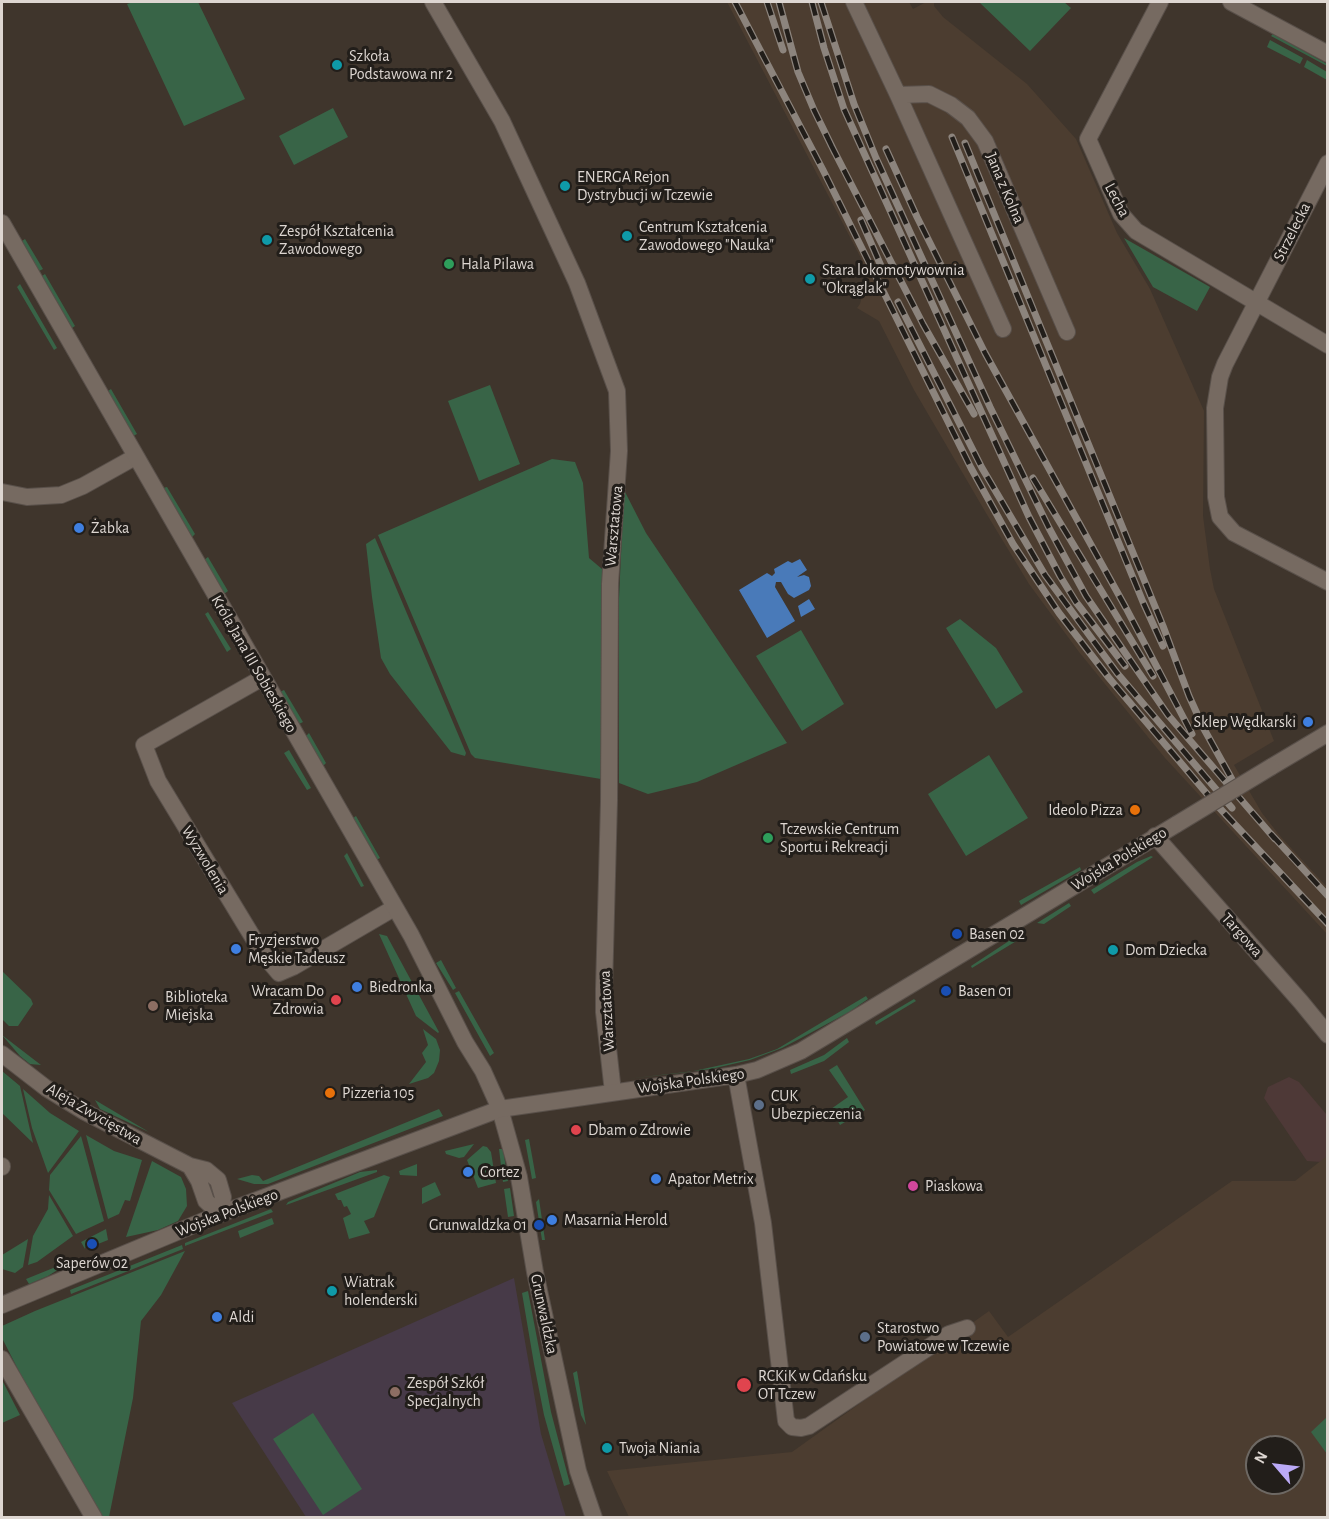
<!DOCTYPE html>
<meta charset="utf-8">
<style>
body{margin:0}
#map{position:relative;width:1329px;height:1519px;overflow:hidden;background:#3f352c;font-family:"Alegreya Sans",sans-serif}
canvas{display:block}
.frame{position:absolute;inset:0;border:3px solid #ddd6d1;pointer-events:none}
.north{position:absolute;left:1245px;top:1435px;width:60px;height:60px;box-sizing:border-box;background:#221e1a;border:2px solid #6d6863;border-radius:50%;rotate:298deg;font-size:16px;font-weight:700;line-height:24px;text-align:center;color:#ddd6d1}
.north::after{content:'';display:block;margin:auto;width:21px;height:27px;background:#bbaaf6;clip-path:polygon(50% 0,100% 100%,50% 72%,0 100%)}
</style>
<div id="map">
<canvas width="1329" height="1519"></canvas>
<div class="frame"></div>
<div class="north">N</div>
</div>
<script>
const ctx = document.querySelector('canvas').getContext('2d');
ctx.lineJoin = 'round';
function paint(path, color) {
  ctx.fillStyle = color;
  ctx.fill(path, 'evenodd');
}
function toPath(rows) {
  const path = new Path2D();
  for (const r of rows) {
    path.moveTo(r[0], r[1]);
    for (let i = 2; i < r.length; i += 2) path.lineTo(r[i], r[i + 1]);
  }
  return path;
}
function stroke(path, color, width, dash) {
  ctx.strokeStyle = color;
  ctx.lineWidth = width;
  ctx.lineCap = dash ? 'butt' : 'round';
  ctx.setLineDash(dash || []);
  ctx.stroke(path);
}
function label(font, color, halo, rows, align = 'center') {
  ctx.font = font + ' "Alegreya Sans",sans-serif';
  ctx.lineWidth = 6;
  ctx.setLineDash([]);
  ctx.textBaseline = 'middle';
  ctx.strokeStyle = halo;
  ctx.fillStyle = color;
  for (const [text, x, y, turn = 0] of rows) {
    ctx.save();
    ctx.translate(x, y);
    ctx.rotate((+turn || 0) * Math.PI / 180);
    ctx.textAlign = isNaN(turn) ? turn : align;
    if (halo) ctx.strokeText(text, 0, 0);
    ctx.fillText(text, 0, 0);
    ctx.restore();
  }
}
const commercial = toPath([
 [1289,1077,1299,1082,1327,1115,1327,1157,1321,1162,1307,1161,1264,1098,1268,1087]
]);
const built = toPath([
 [727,2,909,2,913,9,926,2,934,2,934,6,943,17,1027,84,1076,139,1117,233,1150,289,1204,411,1203,516,1210,569,1214,589,1274,741,1234,765,1262,813,1280,836,1327,887,1327,934,1165,758,1079,652,1029,584,986,513,914,390,879,321,857,308,860,304,865,283,863,262],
 [1327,1156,1327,1417,1312,1432,1327,1454,1327,1517,629,1517,607,1471,792,1452,989,1311,1008,1337,1232,1181,1295,1181],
 [1257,1447,1293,1447,1293,1483,1257,1483]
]);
const education = toPath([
 [514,1278,541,1434,566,1517,306,1517,232,1403]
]);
const green = toPath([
 [133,2,198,2,245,99,184,126,127,4],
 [979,2,1064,2,1071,8,1030,51],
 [1273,34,1327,64,1327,66,1271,36],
 [1270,40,1303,58,1300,64,1267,47],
 [1307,60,1327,72,1327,80,1304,67],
 [333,108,348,137,294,165,279,136],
 [1124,238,1210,287,1197,311,1153,287],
 [25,239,43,269,39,271,22,241],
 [45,274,75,326,72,328,42,276],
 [20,284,57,348,54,350,17,287],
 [490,385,520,464,479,481,448,401],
 [111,389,137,434,133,436,108,391],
 [552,459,575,462,583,483,589,558,602,569,601,779,475,758,471,754,378,535],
 [167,487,195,534,192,537,163,488],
 [624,490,646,533,787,743,697,782,648,794,619,783,619,598],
 [375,538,466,753,465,756,451,752,390,674,381,658,372,597,366,544],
 [208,557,228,591,224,594,204,560],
 [208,612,231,649,227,652,205,614],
 [960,619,996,648,1023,692,996,709,946,628],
 [801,630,844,704,802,731,756,656],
 [284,690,303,722,299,724,280,692],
 [309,733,326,763,323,766,306,736],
 [289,750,311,788,307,790,284,753],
 [989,755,1028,818,966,856,928,794],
 [356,816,380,858,376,860,353,818],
 [347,853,364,886,361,887,344,856],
 [1151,856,1153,857,1094,894,1091,890,1137,862],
 [1080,867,1081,870,1021,905,1019,901],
 [1069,903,1071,906,1044,924,1037,923],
 [1021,933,1023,937,972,968,971,966],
 [379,934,387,936,439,1032,438,1033,416,1016],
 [441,960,456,988,453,990,436,963],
 [2,971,31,999,33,1004,18,1026,9,1026,2,1019],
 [459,991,494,1053,490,1056,455,993],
 [866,996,868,999,849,1012,801,1038,782,1048,750,1060,711,1069,627,1079,689,1072,749,1059,777,1049],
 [914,999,916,1001,876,1025,875,1022],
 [423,1029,436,1039,440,1050,439,1061,434,1073,428,1078,409,1084,426,1062,422,1053,428,1045],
 [2,1035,41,1065,30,1064,20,1056],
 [847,1038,849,1042,824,1061,791,1074,790,1070,824,1055],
 [837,1065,865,1110,840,1125,831,1109,848,1097,829,1070],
 [2,1071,20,1086,33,1143,2,1113],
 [23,1089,50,1113,79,1131,48,1173,32,1128],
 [95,1100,149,1132,100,1109],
 [439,1109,443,1116,268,1184,254,1184,237,1179,252,1175,259,1176,263,1181],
 [86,1135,114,1151,142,1160,130,1201,125,1200,119,1214,108,1219],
 [81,1136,104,1221,76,1234,49,1190,50,1175],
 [529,1139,536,1178,532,1179,525,1140],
 [474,1144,464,1157,459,1158,446,1154,445,1151],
 [483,1146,487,1147,491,1152,496,1183,478,1188,467,1160],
 [499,1149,503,1149,508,1181,503,1182],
 [152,1161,181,1177,186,1189,187,1206,178,1221,158,1230,126,1237],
 [417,1164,417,1176,400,1175,399,1171],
 [377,1170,377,1172,286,1205,288,1202,360,1172],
 [384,1175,390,1177,374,1217,364,1221,370,1233,349,1239,343,1218,351,1214,347,1206,344,1207,341,1200,338,1200,335,1194],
 [435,1182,441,1195,422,1204,422,1188],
 [510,1188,514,1216,508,1217,504,1189],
 [49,1195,73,1236,37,1262,28,1265,33,1236,48,1209],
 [539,1199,545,1240,542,1240,536,1202],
 [271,1209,273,1212,185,1246,185,1243],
 [272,1218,274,1224,240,1238,238,1231],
 [106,1229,108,1240,98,1244,96,1239,86,1244,85,1249,81,1242],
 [28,1239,23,1267,15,1273,2,1269,2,1255],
 [182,1245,183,1249,71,1294,70,1290],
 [185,1251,161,1295,141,1321,133,1398,109,1517,102,1517,62,1446,29,1391,2,1338,2,1326,35,1311],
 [73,1260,48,1276,29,1284,26,1279],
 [528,1291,551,1412,570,1484,564,1486,544,1415,534,1364,522,1293],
 [577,1371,586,1425,581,1415,573,1373],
 [2,1380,20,1415,2,1423],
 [313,1413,362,1489,323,1515,273,1439],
 [1327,1417,1327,1454,1311,1432]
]);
const water = toPath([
 [800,559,807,570,797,577,804,575,809,577,811,586,809,590,794,598,788,594,781,582,776,582,775,587,795,621,767,638,739,590,767,573,772,576,775,573,774,569,788,561,792,563],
 [809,599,815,609,801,617,798,606]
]);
const minor = toPath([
 [433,2,502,121,577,283,617,391,619,451,610,584,609,801,604,989,604,1012,613,1092],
 [854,2,898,95,1003,329],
 [1160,2,1088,139,1121,214,1136,231,1328,345],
 [898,95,929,94,951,105,968,118,985,141,1067,332],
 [1328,163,1225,364,1220,377,1215,408,1216,497,1220,517,1234,533,1328,582],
 [2,492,27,497,61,495,83,486,135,457],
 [262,678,144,745,158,781,263,954,279,973,293,967,394,908],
 [1155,836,1301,1002,1328,1035],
 [736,1075,763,1223,786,1421,792,1427,801,1428,809,1426,949,1334,967,1328],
 [500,1109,519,1177,535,1272,578,1471,594,1518],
 [2,1166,2,1167],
 [2,1359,94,1518]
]);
const tertiary = toPath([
 [1231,2,1328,54],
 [2,223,411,935,465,1042,483,1071,500,1109],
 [1271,767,1328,733],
 [2,1054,46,1088,85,1112,190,1166,206,1170,218,1180,223,1197,220,1214],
 [190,1166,199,1181,206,1201,220,1214],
 [2,1305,220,1214,500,1109,736,1075,757,1070,801,1051,831,1033,1177,824]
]);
const rail = toPath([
 [735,2,823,170,971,468,1013,544,1059,613,1109,678,1213,801,1328,924],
 [767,2,783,50],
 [779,2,798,72,814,110,835,153],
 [812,2,824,48,844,109,1029,517,1060,576,1076,602,1125,666],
 [821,2,854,104,876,158,990,407,1049,528,1086,596,1168,715,1275,839],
 [952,137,1143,602,1163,646],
 [965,143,1163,626,1189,696,1204,729,1234,783],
 [831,145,923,324,974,414],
 [886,149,917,217,985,353,1126,608,1192,734],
 [861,220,881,266],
 [898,302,982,468,1045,575,1117,673,1232,808],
 [1033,478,1153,676],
 [1271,834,1328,896]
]);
const tertiaryBridge = toPath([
 [1177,824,1271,767]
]);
const markers = [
 [337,65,6,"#0f9aa8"],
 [565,186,6,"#0f9aa8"],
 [627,236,6,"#0f9aa8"],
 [267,240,6,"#0f9aa8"],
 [449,264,6,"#2e9e5b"],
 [810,279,6,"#0f9aa8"],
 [79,528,6,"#3f7fe0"],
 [1308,722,6,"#3f7fe0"],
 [1135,810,6,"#e8710a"],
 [768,838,6,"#2e9e5b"],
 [957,934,6,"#1a4fb4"],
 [236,949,6,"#3f7fe0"],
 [1113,950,6,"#0f9aa8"],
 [357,987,6,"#3f7fe0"],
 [946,991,6,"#1a4fb4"],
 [336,1000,6,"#e0444e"],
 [153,1006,6,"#8d6e63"],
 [330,1093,6,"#e8710a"],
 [759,1105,6,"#5c6f8a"],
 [576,1130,6,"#e0444e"],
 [468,1172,6,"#3f7fe0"],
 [656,1179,6,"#3f7fe0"],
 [913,1186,6,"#d1479c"],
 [552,1220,6,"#3f7fe0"],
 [539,1225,6,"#1a4fb4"],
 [92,1244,6,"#1a4fb4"],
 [332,1291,6,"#0f9aa8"],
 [217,1317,6,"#3f7fe0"],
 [865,1337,6,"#5c6f8a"],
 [744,1385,8,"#e0444e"],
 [395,1392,6,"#8d6e63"],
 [607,1448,6,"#0f9aa8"]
];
const poiNames = [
 ["Szkoła",349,56],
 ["Podstawowa nr 2",349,74],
 ["ENERGA Rejon",577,177],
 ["Dystrybucji w Tczewie",577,195],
 ["Centrum Kształcenia",639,227],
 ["Zawodowego \"Nauka\"",639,245],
 ["Zespół Kształcenia",279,231],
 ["Zawodowego",279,249],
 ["Hala Pilawa",461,264],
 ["Stara lokomotywownia",822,270],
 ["\"Okrąglak\"",822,288],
 ["Żabka",91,528],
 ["Sklep Wędkarski",1296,722,"right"],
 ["Ideolo Pizza",1123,810,"right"],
 ["Tczewskie Centrum",780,829],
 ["Sportu i Rekreacji",780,847],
 ["Basen 02",969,934],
 ["Fryzjerstwo",248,940],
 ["Męskie Tadeusz",248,958],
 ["Dom Dziecka",1125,950],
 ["Biedronka",369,987],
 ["Wracam Do",324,991,"right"],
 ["Zdrowia",324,1009,"right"],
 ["Basen 01",958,991],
 ["Biblioteka",165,997],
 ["Miejska",165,1015],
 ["Pizzeria 105",342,1093],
 ["CUK",771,1096],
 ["Ubezpieczenia",771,1114],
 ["Dbam o Zdrowie",588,1130],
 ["Cortez",480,1172],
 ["Apator Metrix",668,1179],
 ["Piaskowa",925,1186],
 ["Masarnia Herold",564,1220],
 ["Grunwaldzka 01",527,1225,"right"],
 ["Saperów 02",92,1263,"center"],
 ["Wiatrak",344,1282],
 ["holenderski",344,1300],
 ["Aldi",229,1317],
 ["Starostwo",877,1328],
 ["Powiatowe w Tczewie",877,1346],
 ["RCKiK w Gdańsku",758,1376],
 ["OT Tczew",758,1394],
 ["Zespół Szkół",407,1383],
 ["Specjalnych",407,1401],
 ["Twoja Niania",619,1448]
];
const streetNames = [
 ["Jana z Kolna",1005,188,67],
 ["Lecha",1117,200,62],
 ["Strzelecka",1292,232,-63],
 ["Warsztatowa",614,526,-85],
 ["Króla Jana III Sobieskiego",254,664,60],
 ["Wojska Polskiego",1119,859,-31],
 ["Wyzwolenia",205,860,59],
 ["Targowa",1242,935,48],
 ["Warsztatowa",607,1011,-93],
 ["Wojska Polskiego",691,1081,-8],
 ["Aleja Zwycięstwa",94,1114,30],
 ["Wojska Polskiego",227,1213,-21],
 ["Grunwaldzka",544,1314,78]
];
paint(commercial, '#4e3937');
paint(built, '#4c3d30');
paint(education, '#473a48');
paint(green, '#386447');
paint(water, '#497ab9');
stroke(minor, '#59504a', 18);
stroke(tertiary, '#59504a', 18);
stroke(minor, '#766a61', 16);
stroke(tertiary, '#766a61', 16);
stroke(rail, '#8c847d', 7);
stroke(rail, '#221e1a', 4.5, [14]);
stroke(tertiaryBridge, '#59504a', 18, []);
stroke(tertiaryBridge, '#766a61', 16);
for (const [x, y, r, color] of markers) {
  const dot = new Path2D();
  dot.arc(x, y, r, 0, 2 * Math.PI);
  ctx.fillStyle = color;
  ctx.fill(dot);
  stroke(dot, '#221e1a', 2);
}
label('16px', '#ddd6d1', '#221e1a', poiNames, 'left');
label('16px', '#ddd6d1', '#221e1a', streetNames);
</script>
